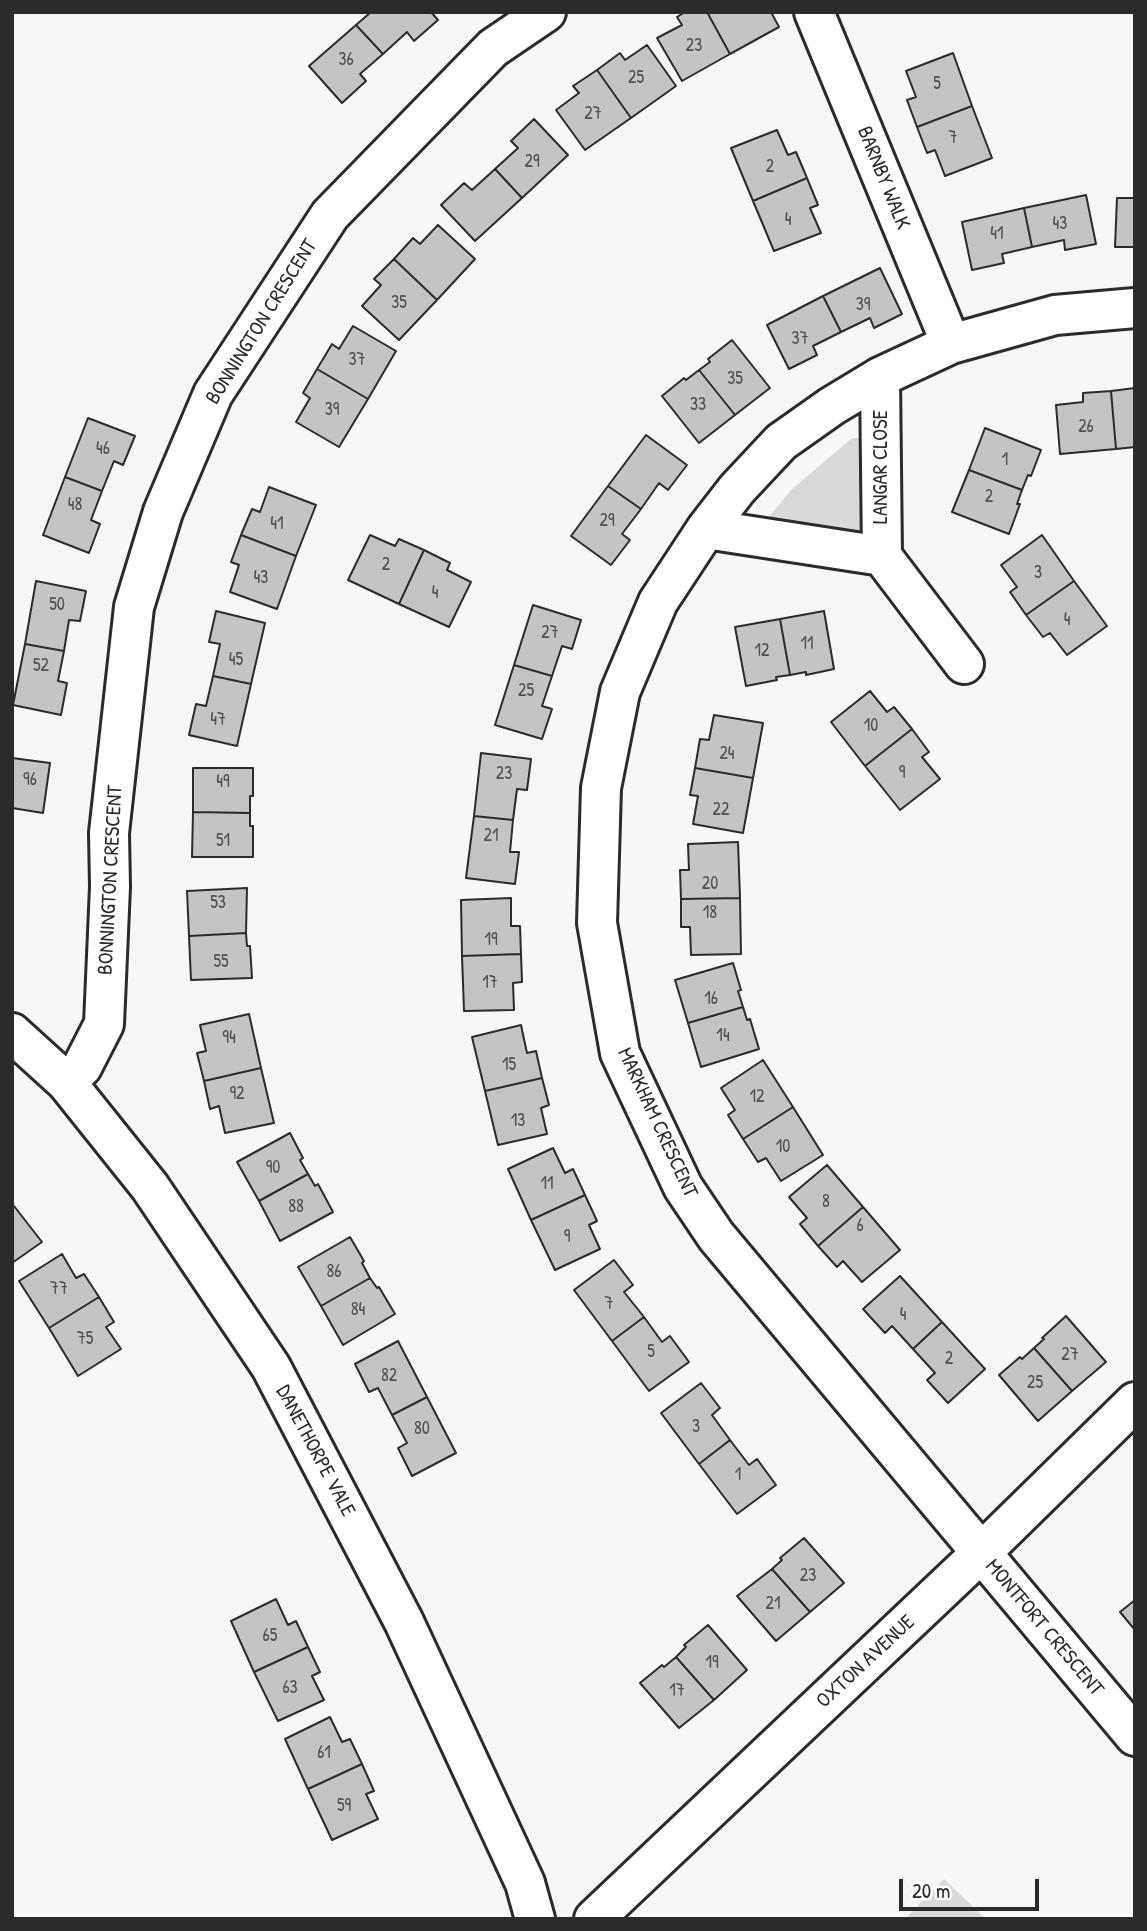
<!DOCTYPE html>
<style>
body{margin:0}
#map{position:relative;width:1147px;height:1931px;overflow:hidden;background:#f7f7f7;font-family:"Patrick Hand",sans-serif}
canvas{display:block}
.frame{position:absolute;inset:0;border:14px solid #2b2b2b;pointer-events:none}
.scale{position:absolute;left:899px;top:1879px;width:140px;height:32px;box-sizing:border-box;border:4px solid #2b2b2b;border-top:0;padding-left:9px;font-size:21px;line-height:24px;white-space:nowrap;color:#2b2b2b;-webkit-text-stroke:5px #fff;paint-order:stroke}
</style>
<div id="map">
<canvas width="1147" height="1931"></canvas>
<div class="frame"></div>
<div class="scale">20 m</div>
</div>
<script>
const ctx = document.querySelector('canvas').getContext('2d');
ctx.lineJoin = 'round';
function paint(path, color) {
  ctx.fillStyle = color;
  ctx.fill(path, 'evenodd');
}
function toPath(rows) {
  const path = new Path2D();
  for (const r of rows) {
    path.moveTo(r[0], r[1]);
    for (let i = 2; i < r.length; i += 2) path.lineTo(r[i], r[i + 1]);
  }
  return path;
}
function stroke(path, color, width, dash) {
  ctx.strokeStyle = color;
  ctx.lineWidth = width;
  ctx.lineCap = dash ? 'butt' : 'round';
  ctx.setLineDash(dash || []);
  ctx.stroke(path);
}
function label(font, color, halo, rows, align = 'center') {
  ctx.font = font + ' "Patrick Hand",sans-serif';
  ctx.lineWidth = 5;
  ctx.setLineDash([]);
  ctx.textBaseline = 'middle';
  ctx.strokeStyle = halo;
  ctx.fillStyle = color;
  for (const [text, x, y, turn = 0] of rows) {
    ctx.save();
    ctx.translate(x, y);
    ctx.rotate((+turn || 0) * Math.PI / 180);
    ctx.textAlign = isNaN(turn) ? turn : align;
    if (halo) ctx.strokeText(text, 0, 0);
    ctx.fillText(text, 0, 0);
    ctx.restore();
  }
}
const green = toPath([
 [852,438,867,438,863,526,852,537,764,523,791,490],
 [944,1879,986,1919,905,1919]
]);
const building = toPath([
 [371,12,431,12,438,20,414,41,407,32,383,54,356,25,371,12],
 [685,12,707,12,730,54,682,81,657,38,682,25,677,17,685,12],
 [707,12,771,12,779,27,730,54,707,12],
 [356,25,383,54,360,74,366,81,342,103,309,66,356,25],
 [647,45,676,86,631,118,597,70,620,53,625,60,647,45],
 [953,53,972,106,917,127,907,100,916,97,906,71,953,53],
 [597,70,631,118,585,150,556,110,579,93,573,86,597,70],
 [972,106,992,158,945,176,935,150,927,153,917,127,972,106],
 [534,119,568,155,522,198,495,169,518,148,511,141,534,119],
 [777,130,788,155,796,152,807,178,753,201,731,148,777,130],
 [495,169,522,198,475,241,441,205,464,183,472,190,495,169],
 [807,178,818,205,810,208,821,233,774,251,753,201,807,178],
 [1086,195,1096,244,1065,250,1064,240,1032,247,1024,208,1086,195],
 [1117,198,1135,198,1135,247,1115,247,1117,198],
 [1024,208,1032,247,1002,254,1004,263,972,270,962,222,1024,208],
 [438,225,475,259,437,300,394,259,413,238,420,244,438,225],
 [394,259,437,300,399,340,362,306,381,285,374,279,394,259],
 [880,268,902,314,874,328,870,318,841,332,823,296,880,268],
 [823,296,841,332,813,346,817,355,789,369,767,325,823,296],
 [353,326,396,351,368,399,317,369,332,344,339,349,353,326],
 [732,340,770,388,735,415,699,370,710,362,708,359,732,340],
 [317,369,368,399,339,447,296,422,310,398,303,393,317,369],
 [699,370,735,415,699,443,662,396,684,378,686,380,699,370],
 [1135,388,1135,447,1116,449,1111,391,1135,388],
 [1111,391,1116,449,1060,454,1056,405,1083,402,1083,393,1111,391],
 [88,418,135,436,123,465,114,461,102,491,65,477,88,418],
 [985,428,1041,450,1031,476,1028,475,1022,490,969,470,985,428],
 [646,435,687,465,668,490,659,483,641,509,608,486,646,435],
 [969,470,1022,490,1017,504,1020,504,1009,534,952,512,969,470],
 [65,477,102,491,91,520,100,524,89,553,43,535,65,477],
 [608,486,641,509,622,534,630,540,611,565,571,536,608,486],
 [269,487,316,505,296,556,241,535,252,509,260,512,269,487],
 [241,535,296,556,277,609,230,592,239,565,231,562,241,535],
 [370,535,395,546,399,539,424,550,399,604,348,580,370,535],
 [1042,535,1074,581,1026,615,1010,592,1017,587,1001,565,1042,535],
 [424,550,450,563,447,570,471,582,449,627,399,604,424,550],
 [36,581,86,591,80,621,69,620,64,651,25,644,36,581],
 [1074,581,1107,626,1067,655,1050,633,1043,637,1026,615,1074,581],
 [533,605,581,620,572,649,562,646,552,676,514,665,533,605],
 [216,611,265,623,251,684,213,676,220,644,209,642,216,611],
 [824,611,834,669,806,675,806,672,790,675,780,619,824,611],
 [780,619,790,675,776,677,777,680,746,686,735,627,780,619],
 [25,644,64,651,58,681,67,683,61,715,13,705,25,644],
 [514,665,552,676,542,706,552,709,542,739,495,725,514,665],
 [213,676,251,684,237,746,189,735,196,704,206,706,213,676],
 [870,691,887,712,894,707,912,729,865,766,831,722,870,691],
 [714,715,763,723,753,778,695,768,700,739,709,740,714,715],
 [912,729,929,752,922,757,940,779,900,810,865,766,912,729],
 [481,753,531,759,527,790,517,789,513,820,474,816,481,753],
 [12,758,50,763,43,813,12,808,12,758],
 [193,768,253,768,253,796,250,796,250,813,193,812,193,768],
 [695,768,753,778,743,833,693,824,698,796,690,795,695,768],
 [193,812,250,813,250,826,253,826,253,857,192,857,193,812],
 [474,816,513,820,510,852,519,852,515,884,466,878,474,816],
 [738,842,740,898,681,899,680,870,689,870,688,844,738,842],
 [247,888,246,933,189,936,187,891,247,888],
 [511,898,511,926,520,926,521,954,462,956,461,900,511,898],
 [740,898,741,954,691,955,690,927,681,927,681,899,740,898],
 [246,933,247,946,250,946,252,978,191,980,189,936,246,933],
 [521,954,522,982,513,983,514,1010,464,1011,462,956,521,954],
 [733,963,741,990,738,991,743,1007,688,1023,675,980,733,963],
 [743,1007,747,1020,750,1019,759,1049,701,1067,688,1023,743,1007],
 [249,1014,261,1068,204,1081,197,1053,206,1051,200,1025,249,1014],
 [521,1025,527,1053,536,1051,542,1078,485,1091,472,1037,521,1025],
 [763,1060,793,1107,743,1139,728,1115,735,1110,721,1088,763,1060],
 [261,1068,274,1123,225,1133,219,1106,210,1109,204,1081,261,1068],
 [542,1078,549,1105,541,1108,547,1134,498,1145,485,1091,542,1078],
 [793,1107,823,1155,781,1181,766,1158,758,1162,743,1139,793,1107],
 [290,1133,303,1158,300,1160,308,1174,259,1201,237,1162,290,1133],
 [553,1148,565,1173,573,1169,585,1195,531,1220,508,1169,553,1148],
 [827,1165,863,1207,818,1246,800,1224,807,1218,789,1197,827,1165],
 [308,1174,315,1186,318,1184,333,1212,280,1241,259,1201,308,1174],
 [585,1195,597,1221,589,1225,600,1249,555,1270,531,1220,585,1195],
 [14,1206,42,1242,12,1263,12,1207,14,1206],
 [863,1207,900,1250,862,1282,843,1261,837,1267,818,1246,863,1207],
 [350,1237,364,1261,362,1263,370,1278,321,1306,298,1267,350,1237],
 [62,1254,76,1278,84,1274,99,1297,49,1328,19,1281,62,1254],
 [614,1260,633,1285,624,1292,644,1317,612,1341,574,1290,614,1260],
 [900,1276,942,1322,913,1349,892,1326,885,1333,863,1309,900,1276],
 [370,1278,377,1288,379,1287,395,1314,343,1345,321,1306,370,1278],
 [99,1297,114,1322,106,1327,121,1349,78,1376,49,1328,99,1297],
 [1066,1316,1106,1362,1072,1391,1034,1348,1044,1339,1042,1338,1066,1316],
 [644,1317,662,1342,670,1336,689,1362,649,1391,612,1341,644,1317],
 [942,1322,985,1369,948,1403,927,1380,935,1373,913,1349,942,1322],
 [398,1341,427,1397,392,1415,378,1388,369,1392,355,1364,398,1341],
 [1034,1348,1072,1391,1038,1421,999,1375,1020,1357,1022,1359,1034,1348],
 [701,1383,720,1408,712,1415,730,1440,699,1464,661,1413,701,1383],
 [427,1397,456,1453,412,1476,398,1448,407,1443,392,1415,427,1397],
 [730,1440,749,1465,757,1459,776,1485,737,1514,699,1464,730,1440],
 [804,1538,844,1583,810,1612,772,1569,782,1560,780,1558,804,1538],
 [772,1569,810,1612,776,1641,737,1596,772,1569],
 [276,1599,288,1625,296,1621,308,1647,254,1672,231,1621,276,1599],
 [1135,1600,1135,1630,1120,1612,1135,1600],
 [708,1625,747,1670,714,1700,676,1657,686,1647,684,1645,708,1625],
 [308,1647,320,1672,312,1676,324,1700,278,1721,254,1672,308,1647],
 [676,1657,714,1700,679,1728,640,1683,662,1665,664,1667,676,1657],
 [330,1717,342,1742,350,1739,362,1764,308,1789,285,1739,330,1717],
 [362,1764,374,1791,366,1794,378,1819,332,1840,308,1789,362,1764]
]);
const street = toPath([
 [814,12,951,344],
 [1135,308,1055,315,951,344,880,377,832,406,781,442,737,489,706,529,658,602,620,692,601,788,597,923,620,1053,683,1187,716,1236,1135,1736],
 [880,377,882,556,964,664],
 [706,529,882,556],
 [12,1033,66,1082,150,1187,271,1367,404,1622,525,1883,535,1919],
 [66,1082,82,1067,104,1024,110,887,109,833,134,607,163,512,213,394,330,215,493,48,546,12],
 [594,1919,981,1553,1135,1402]
]);
const numberNames = [
 ["23",694,46],
 ["36",346,60],
 ["25",636,78],
 ["5",937,84],
 ["27",593,114],
 ["7",953,138],
 ["29",532,162],
 ["2",770,167],
 ["4",788,220],
 ["43",1060,224],
 ["41",997,234],
 ["35",399,303],
 ["39",863,305],
 ["37",800,339],
 ["37",357,360],
 ["35",735,379],
 ["33",698,405],
 ["39",332,410],
 ["26",1086,427],
 ["46",103,449],
 ["1",1005,460],
 ["2",989,497],
 ["48",75,505],
 ["29",607,521],
 ["41",277,524],
 ["2",386,565],
 ["3",1038,573],
 ["43",261,578],
 ["4",435,593],
 ["50",57,605],
 ["4",1067,620],
 ["27",550,633],
 ["11",807,644],
 ["12",762,651],
 ["45",236,660],
 ["52",41,666],
 ["25",526,691],
 ["47",218,720],
 ["10",871,726],
 ["24",727,754],
 ["9",902,773],
 ["23",504,774],
 ["96",30,780],
 ["49",223,782],
 ["22",721,810],
 ["21",491,836],
 ["51",223,841],
 ["20",710,884],
 ["53",218,903],
 ["18",710,913],
 ["19",491,940],
 ["55",221,962],
 ["17",490,983],
 ["16",711,999],
 ["14",723,1036],
 ["94",229,1038],
 ["15",509,1065],
 ["92",237,1094],
 ["12",757,1097],
 ["13",518,1121],
 ["10",783,1147],
 ["90",273,1168],
 ["11",547,1184],
 ["8",826,1202],
 ["88",296,1207],
 ["6",860,1226],
 ["9",567,1237],
 ["86",334,1272],
 ["77",59,1289],
 ["7",609,1304],
 ["84",358,1310],
 ["4",903,1315],
 ["75",85,1339],
 ["5",651,1352],
 ["27",1070,1355],
 ["2",949,1359],
 ["82",389,1376],
 ["25",1035,1383],
 ["3",696,1427],
 ["80",422,1429],
 ["1",738,1475],
 ["23",808,1576],
 ["21",773,1604],
 ["65",270,1636],
 ["19",712,1663],
 ["63",290,1688],
 ["17",677,1691],
 ["61",324,1753],
 ["59",344,1806]
];
const streetNames = [
 ["BARNBY WALK",883,178,68],
 ["BONNINGTON CRESCENT",262,322,-58],
 ["LANGAR CLOSE",881,467,-90],
 ["BONNINGTON CRESCENT",111,880,-87],
 ["MARKHAM CRESCENT",657,1123,65],
 ["DANETHORPE VALE",315,1451,62],
 ["MONTFORT CRESCENT",1044,1628,50],
 ["OXTON AVENUE",866,1662,-43]
];
paint(green, '#d9d9d9');
paint(building, '#c4c4c4');
stroke(building, '#2b2b2b', 2);
stroke(street, '#2b2b2b', 44);
stroke(street, '#fff', 38);
label('18px', '#515151', null, numberNames);
label('21px', '#2b2b2b', '#fff', streetNames);
</script>
